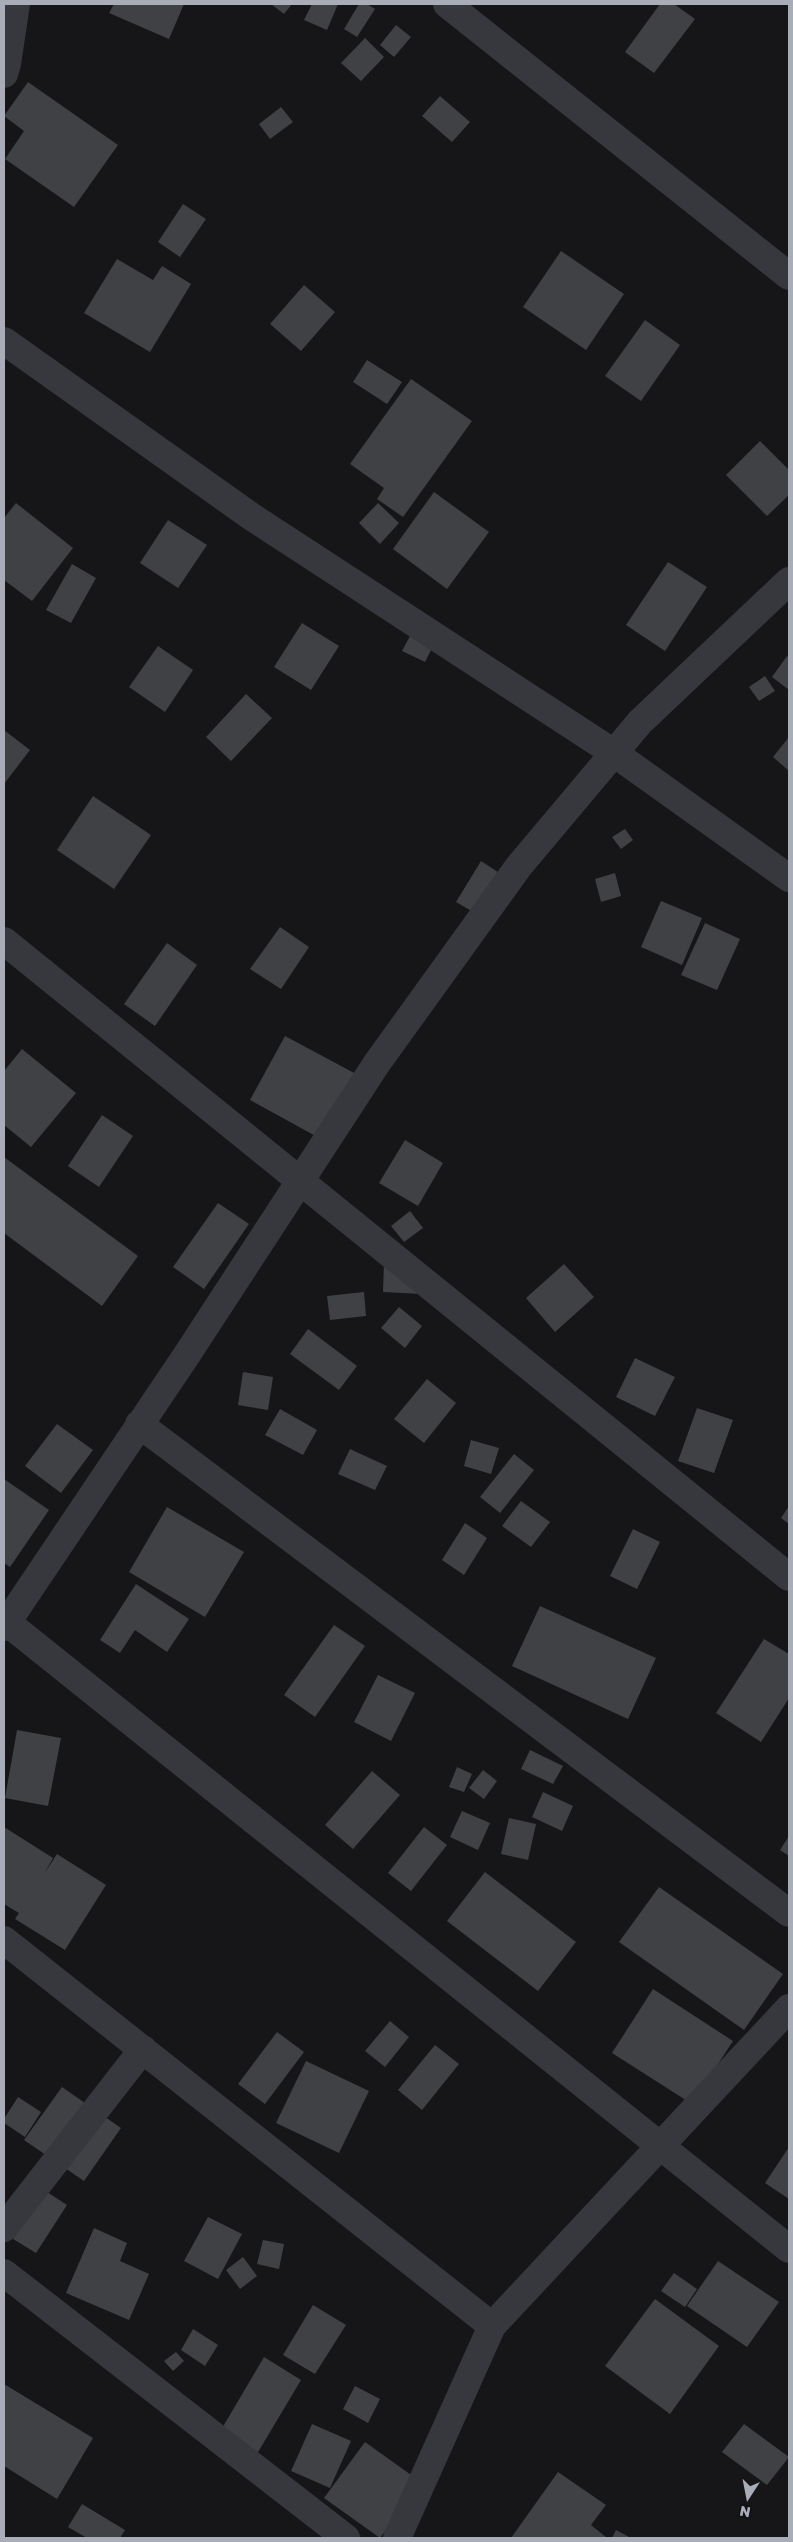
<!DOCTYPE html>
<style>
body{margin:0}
#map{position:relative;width:793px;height:2542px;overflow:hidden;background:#161618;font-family:"Golos Text",sans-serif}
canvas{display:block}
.frame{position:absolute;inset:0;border:5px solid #a8adb8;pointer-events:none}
.north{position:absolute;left:723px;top:2472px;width:50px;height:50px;-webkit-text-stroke:4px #111113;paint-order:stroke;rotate:191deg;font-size:14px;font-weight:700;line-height:20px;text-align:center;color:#a8adb8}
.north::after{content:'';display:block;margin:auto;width:18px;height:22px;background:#a8adb8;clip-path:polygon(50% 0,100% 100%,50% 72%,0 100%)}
</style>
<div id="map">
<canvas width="793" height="2542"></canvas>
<div class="frame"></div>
<div class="north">N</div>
</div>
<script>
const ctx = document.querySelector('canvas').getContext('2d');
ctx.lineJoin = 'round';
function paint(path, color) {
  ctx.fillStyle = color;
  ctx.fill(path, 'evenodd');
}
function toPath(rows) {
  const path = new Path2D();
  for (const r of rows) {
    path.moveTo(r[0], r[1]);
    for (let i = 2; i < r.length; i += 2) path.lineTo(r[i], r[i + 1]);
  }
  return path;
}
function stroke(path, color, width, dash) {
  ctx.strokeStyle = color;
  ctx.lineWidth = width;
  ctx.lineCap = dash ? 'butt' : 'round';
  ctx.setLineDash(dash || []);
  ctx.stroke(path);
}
const building = toPath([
 [114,4,184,4,169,39,109,13],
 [271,4,292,4,284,14],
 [312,4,338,4,327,30,304,20],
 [359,4,367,4,375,9,357,37,344,29],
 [660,4,674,4,695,19,654,73,625,52],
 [396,25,411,37,394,57,380,45],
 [365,38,384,57,361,81,341,63],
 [28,82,118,145,74,207,5,159,24,131,4,116],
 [440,96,470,122,452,142,422,116],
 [281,107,293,122,270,139,259,124],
 [183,204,206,219,180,257,158,242],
 [561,251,624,294,586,350,523,307],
 [117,259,153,280,162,266,191,284,150,352,84,313],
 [304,285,335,312,301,351,270,324],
 [645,320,680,345,641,401,605,376],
 [367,360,402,382,387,404,353,382],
 [411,379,472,421,403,517,377,499,384,488,350,464],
 [760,441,789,470,789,495,767,516,726,475],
 [434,492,489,532,447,589,393,549],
 [16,503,73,548,32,601,4,580,4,518],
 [378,503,399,523,380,544,359,523],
 [168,520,207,545,178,588,140,563],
 [668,562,707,587,665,651,626,625],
 [72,564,96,578,71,623,46,610],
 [418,621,440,633,425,662,402,651],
 [302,623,339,646,311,690,274,667],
 [158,646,193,670,165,712,129,687],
 [787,656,789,658,789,690,772,677],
 [765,676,775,691,759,701,749,687],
 [246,694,272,718,231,761,206,737],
 [4,730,30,750,4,784],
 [789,737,789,771,773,757],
 [93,796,151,835,114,889,57,850],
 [625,829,633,840,621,849,612,837],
 [481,861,507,878,482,917,456,902],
 [615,873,621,896,601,902,595,879],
 [661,901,702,918,682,965,641,947],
 [705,923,740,939,717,990,681,975],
 [280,927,309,947,281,989,250,969],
 [167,943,197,965,155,1026,124,1004],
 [285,1036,356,1074,321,1139,250,1100],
 [22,1049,76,1093,31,1147,4,1125,4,1071],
 [102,1115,133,1136,99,1187,68,1166],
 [405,1140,443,1163,418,1206,379,1183],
 [4,1157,138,1256,102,1306,4,1233],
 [218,1203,249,1224,204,1289,173,1267],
 [410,1211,423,1228,404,1242,391,1226],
 [384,1262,422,1294,383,1292],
 [564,1264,594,1297,555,1332,526,1298],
 [364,1292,366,1316,330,1320,327,1296],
 [399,1307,422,1326,405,1348,381,1328],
 [308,1329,357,1366,339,1390,290,1354],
 [635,1358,675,1377,655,1416,616,1397],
 [243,1372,273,1377,268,1410,238,1405],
 [427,1379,456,1403,424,1443,394,1419],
 [697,1408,733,1420,714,1473,678,1461],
 [280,1409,317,1430,303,1455,265,1435],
 [57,1424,93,1450,61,1493,25,1466],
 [471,1440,499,1448,491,1474,464,1466],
 [350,1449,387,1466,375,1490,338,1474],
 [514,1454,534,1470,500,1513,480,1497],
 [4,1479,49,1510,10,1567,4,1563],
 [521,1501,550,1522,531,1547,502,1526],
 [789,1506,789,1524,781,1518],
 [167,1507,244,1552,205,1617,129,1572],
 [465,1523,487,1538,464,1575,442,1560],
 [633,1529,660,1542,637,1589,610,1576],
 [136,1584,189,1619,167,1652,135,1630,120,1653,100,1640],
 [540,1606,656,1658,628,1719,512,1666],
 [334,1625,365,1646,315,1717,284,1695],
 [764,1639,789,1654,789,1698,761,1742,716,1713],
 [378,1675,415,1693,391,1741,354,1722],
 [17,1730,61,1738,48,1806,5,1798],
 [530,1750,563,1766,553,1784,521,1769],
 [457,1767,472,1774,464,1792,449,1787],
 [483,1770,497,1781,484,1799,469,1788],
 [372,1771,400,1795,353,1849,325,1825],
 [543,1792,573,1806,562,1831,532,1817],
 [462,1811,490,1823,478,1850,450,1837],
 [509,1818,536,1824,528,1860,501,1854],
 [4,1827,53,1858,44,1874,57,1854,106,1885,65,1950,15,1919,19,1913,4,1904],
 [424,1827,447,1845,411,1891,388,1873],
 [789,1836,789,1856,780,1850],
 [485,1872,576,1942,538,1991,447,1921],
 [659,1887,783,1974,744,2030,619,1942],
 [653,1989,733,2041,692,2104,612,2053],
 [390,2021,409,2037,385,2067,365,2051],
 [277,2032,304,2052,265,2104,238,2084],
 [435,2045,459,2064,422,2110,398,2090],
 [306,2061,369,2091,339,2153,276,2123],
 [62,2087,121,2128,84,2181,24,2140],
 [18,2097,41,2112,25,2137,4,2123,4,2119],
 [789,2147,789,2199,765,2183],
 [44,2190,67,2205,36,2253,13,2239],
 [208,2217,242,2234,218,2279,184,2261],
 [94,2228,127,2243,120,2261,149,2274,129,2320,66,2293],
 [263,2240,284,2244,279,2269,257,2264],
 [243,2257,257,2276,240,2289,226,2270],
 [718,2261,779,2302,747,2347,687,2306],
 [674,2273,697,2289,685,2307,661,2291],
 [655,2299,719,2346,670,2414,605,2366],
 [313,2305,346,2325,315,2374,283,2355],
 [193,2329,218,2345,205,2366,181,2350],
 [176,2352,184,2361,173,2371,164,2361],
 [264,2357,301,2380,248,2469,211,2447],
 [4,2384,93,2438,57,2499,4,2466],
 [355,2386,380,2399,368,2423,343,2409],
 [312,2424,351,2441,330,2488,291,2471],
 [744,2424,789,2457,767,2485,722,2452],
 [365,2442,421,2482,380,2538,324,2498],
 [558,2472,606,2505,591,2525,607,2538,511,2538],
 [82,2504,125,2530,120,2538,87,2538,68,2527],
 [616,2530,631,2538,612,2538]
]);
const minor = toPath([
 [447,4,789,276],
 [4,74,7,64,16,4],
 [4,341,252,517,614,753,789,878],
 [4,941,789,1577],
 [139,1424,789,1913],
 [4,1620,789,2249],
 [4,1627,188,1353,377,1063,519,866,640,722,789,581],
 [4,1940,492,2326],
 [4,2228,143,2049],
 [4,2273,346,2538],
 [397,2538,492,2326,789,2008]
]);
paint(building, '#404145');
stroke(minor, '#37383d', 28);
</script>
